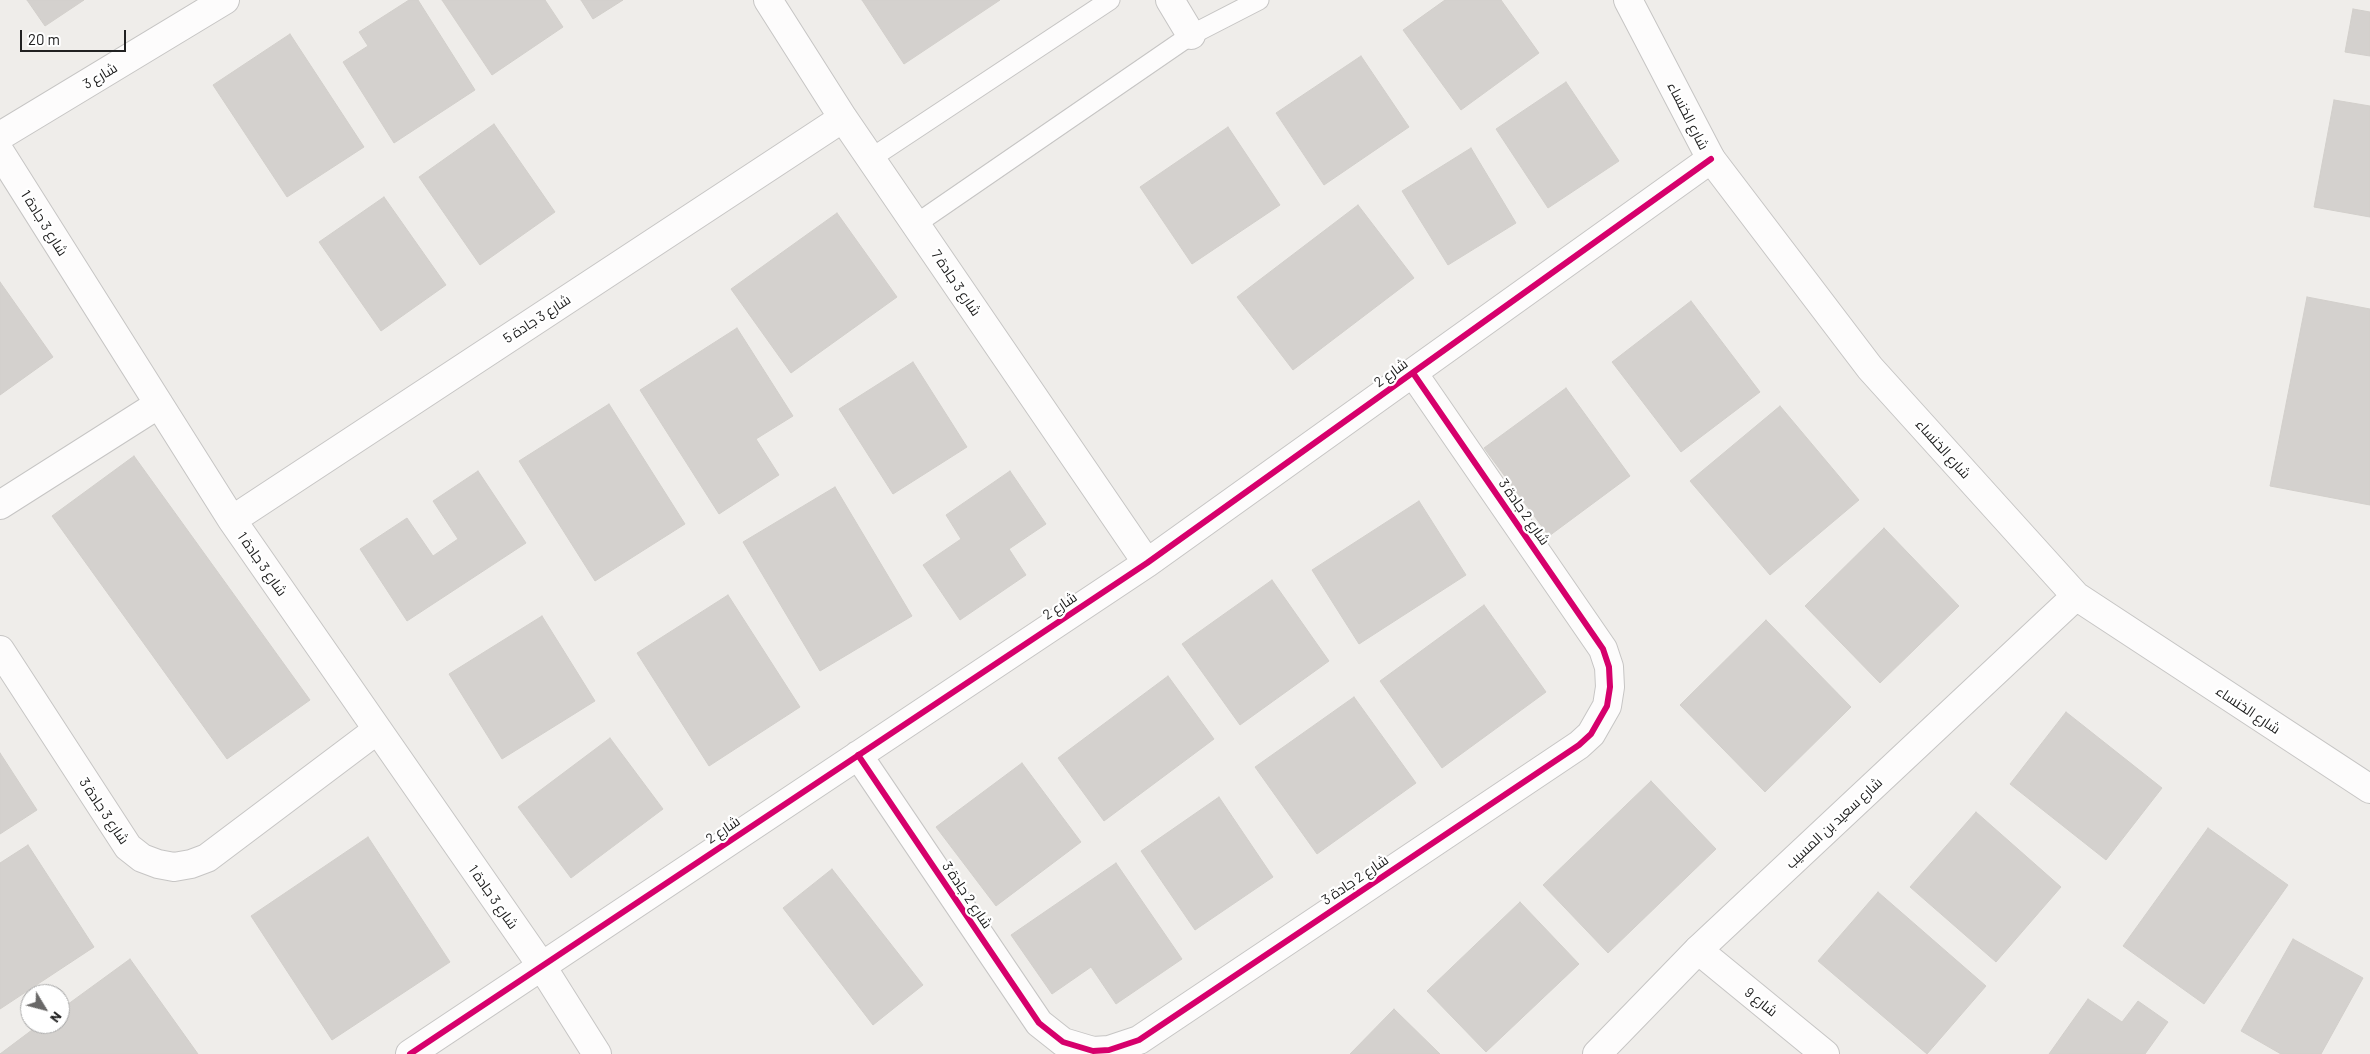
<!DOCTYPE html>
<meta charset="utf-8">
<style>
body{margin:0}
#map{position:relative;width:2370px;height:1054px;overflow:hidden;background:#efedea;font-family:Barlow,sans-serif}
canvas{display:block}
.north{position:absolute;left:20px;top:984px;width:50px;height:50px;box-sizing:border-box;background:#fff;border:1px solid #a6a6a6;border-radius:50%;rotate:127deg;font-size:14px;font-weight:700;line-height:20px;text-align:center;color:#212121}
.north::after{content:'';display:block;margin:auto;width:18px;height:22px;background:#696867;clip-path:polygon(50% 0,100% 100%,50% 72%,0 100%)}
.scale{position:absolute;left:20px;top:30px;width:106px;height:22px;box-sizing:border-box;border:2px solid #212121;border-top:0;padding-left:6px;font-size:15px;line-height:18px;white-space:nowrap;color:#212121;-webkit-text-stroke:4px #fff;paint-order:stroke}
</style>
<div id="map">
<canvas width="2370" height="1054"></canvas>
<div class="north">N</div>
<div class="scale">20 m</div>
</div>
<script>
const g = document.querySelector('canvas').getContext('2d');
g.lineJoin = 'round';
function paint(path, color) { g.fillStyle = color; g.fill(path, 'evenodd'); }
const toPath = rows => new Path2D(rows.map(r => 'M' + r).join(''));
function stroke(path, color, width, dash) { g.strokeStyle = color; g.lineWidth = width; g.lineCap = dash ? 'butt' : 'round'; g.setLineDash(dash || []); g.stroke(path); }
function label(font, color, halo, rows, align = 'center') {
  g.font = font + ' Barlow,Cairo,sans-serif'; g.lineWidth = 4.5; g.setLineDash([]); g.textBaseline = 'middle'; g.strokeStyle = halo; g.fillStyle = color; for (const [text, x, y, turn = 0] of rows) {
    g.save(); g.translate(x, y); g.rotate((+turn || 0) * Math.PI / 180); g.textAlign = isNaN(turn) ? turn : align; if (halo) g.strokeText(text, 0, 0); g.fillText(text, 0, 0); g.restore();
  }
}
const building = toPath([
 [27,0,84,0,45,26,27,0],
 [409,0,418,0,475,90,394,143,343,62,368,46,359,32,409,0],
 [442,0,545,0,563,27,492,75,442,0],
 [581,0,623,0,593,19,581,0],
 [862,0,1000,0,904,64,862,0],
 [1445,0,1501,0,1539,53,1461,110,1403,30,1445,0],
 [2353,9,2370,12,2370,56,2345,52,2353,9],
 [290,34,364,147,287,197,213,85,290,34],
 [1361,56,1409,127,1324,185,1276,113,1361,56],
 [1566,82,1619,161,1548,208,1496,129,1566,82],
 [2334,100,2370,106,2370,217,2314,207,2334,100],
 [494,124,555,212,480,265,419,177,494,124],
 [1228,127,1280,205,1192,264,1140,187,1228,127],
 [1471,148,1516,223,1448,265,1402,191,1471,148],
 [384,197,446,285,381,331,319,242,384,197],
 [1358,205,1414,278,1293,370,1237,297,1358,205],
 [837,213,897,297,791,373,731,289,837,213],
 [0,282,53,357,0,395,0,282],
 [2307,297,2370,309,2370,505,2270,486,2307,297],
 [1691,301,1760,392,1681,452,1612,362,1691,301],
 [737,328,793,416,756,439,779,475,719,514,640,390,737,328],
 [913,362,967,447,893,494,839,409,913,362],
 [1566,388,1630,476,1549,536,1484,448,1566,388],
 [609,404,685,524,595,581,519,461,609,404],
 [1780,406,1859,500,1770,575,1690,481,1780,406],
 [134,456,310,700,227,759,52,516,134,456],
 [478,471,526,543,407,621,360,549,407,518,433,556,458,539,433,501,478,471],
 [1010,471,1046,524,1009,549,1026,575,960,620,923,565,961,539,946,515,1010,471],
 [835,487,912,616,820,671,743,542,835,487],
 [1419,501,1466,575,1359,644,1312,570,1419,501],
 [1884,528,1959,606,1880,683,1805,606,1884,528],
 [1272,580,1329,661,1240,725,1182,644,1272,580],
 [728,595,800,707,709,766,637,653,728,595],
 [1484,605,1546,692,1442,768,1380,681,1484,605],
 [542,616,595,701,502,759,449,674,542,616],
 [1766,620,1851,707,1765,792,1680,705,1766,620],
 [1168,676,1214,739,1104,821,1058,758,1168,676],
 [1354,697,1416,783,1317,854,1255,767,1354,697],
 [2066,712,2162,788,2106,860,2010,784,2066,712],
 [610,738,663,809,571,878,518,807,610,738],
 [0,753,37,810,0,834,0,753],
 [1022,763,1081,842,996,906,936,827,1022,763],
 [1651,781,1716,849,1608,953,1543,885,1651,781],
 [1219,797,1273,877,1195,930,1141,851,1219,797],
 [1976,812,2061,887,1996,962,1910,887,1976,812],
 [2208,828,2288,885,2204,1004,2123,946,2208,828],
 [368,837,450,962,332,1040,251,916,368,837],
 [28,845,94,947,0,1009,0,863,28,845],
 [1116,863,1182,959,1116,1004,1091,967,1052,994,1011,935,1116,863],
 [832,869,923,985,873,1025,783,908,832,869],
 [1878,892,1986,986,1927,1054,1818,961,1878,892],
 [1520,902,1579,964,1486,1052,1427,991,1520,902],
 [2293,939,2363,978,2321,1054,2281,1054,2241,1031,2293,939],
 [130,959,198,1054,0,1054,40,1024,60,1024,60,1010,130,959],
 [2088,999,2122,1022,2138,1001,2168,1022,2145,1054,2049,1054,2088,999],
 [1394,1009,1440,1054,1350,1054,1394,1009]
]);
const service = toPath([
 [870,159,1110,0],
 [916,224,1191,35,1259,0]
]);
const minor = toPath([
 [768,0,843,118,1147,563],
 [1170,0,1191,35],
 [0,136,225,0],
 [0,152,232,520,541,965,597,1054],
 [0,505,159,404],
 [232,520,843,118],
 [0,650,128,847,142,858,158,864,174,867,191,864,207,858,377,730],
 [858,755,1039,1023,1063,1042,1093,1051,1109,1050,1139,1040,1579,745,1591,734,1607,706,1610,687,1609,667,1603,649,1413,373],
 [1698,950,1825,1054],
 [410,1054,1147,563,1711,159]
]);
const tertiary = toPath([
 [1628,0,1711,159,1870,368,2076,596,2370,789],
 [1597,1054,1698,950,2076,596]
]);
const cycleway = toPath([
 [858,755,1039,1023,1063,1042,1093,1051,1109,1050,1139,1040,1579,745,1591,734,1607,706,1610,687,1609,667,1603,649,1413,373],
 [410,1054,1147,563,1711,159]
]);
const streetNames = [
 ["شارع 3",100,76,-31],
 ["شارع الخنساء",1688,116,63],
 ["شارع 3 جادة 1",44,223,58],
 ["شارع 3 جادة 7",956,283,56],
 ["شارع 3 جادة 5",537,319,-33],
 ["شارع 2",1391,373,-36],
 ["شارع الخنساء",1943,449,48],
 ["شارع 2 جادة 3",1524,512,55],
 ["شارع 3 جادة 1",262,564,55],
 ["شارع 2",1060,606,-34],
 ["شارع الخنساء",2248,710,34],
 ["شارع 3 جادة 3",104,811,56],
 ["شارع سعيد بن المسيب",1834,823,-43],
 ["شارع 2",723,830,-34],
 ["شارع 2 جادة 3",1355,880,-34],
 ["شارع 2 جادة 3",967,895,56],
 ["شارع 3 جادة 1",493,897,55],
 ["شارع 9",1761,1002,39]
];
paint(building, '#d4d1ce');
stroke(building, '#d2cfcb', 1);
stroke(service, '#c6c5c4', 21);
stroke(minor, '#c6c5c4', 30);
stroke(tertiary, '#c6c5c4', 30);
stroke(service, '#fdfcfc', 19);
stroke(minor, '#fdfcfc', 28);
stroke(tertiary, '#fdfcfc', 28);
stroke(cycleway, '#d6006c', 6);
label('14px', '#212121', '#fff', streetNames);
</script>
